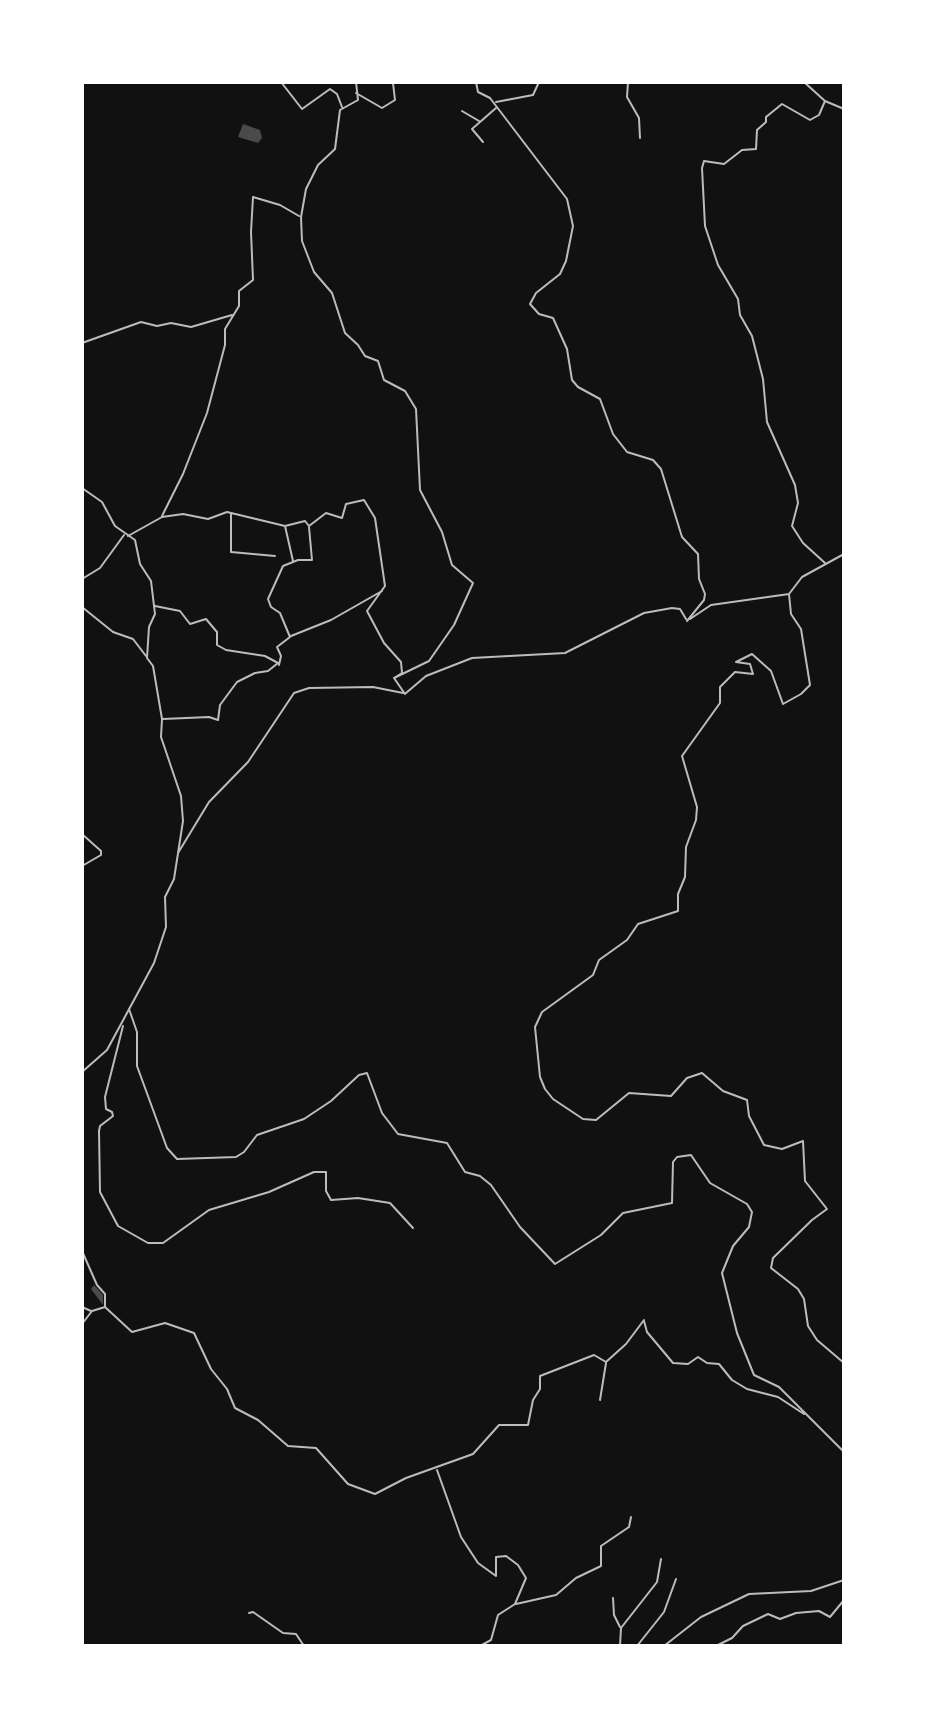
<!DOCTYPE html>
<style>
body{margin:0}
#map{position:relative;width:926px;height:1728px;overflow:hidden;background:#111;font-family:"PT Serif",serif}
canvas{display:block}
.frame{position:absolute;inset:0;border:84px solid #fff;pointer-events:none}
</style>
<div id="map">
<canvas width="926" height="1728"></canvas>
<div class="frame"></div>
</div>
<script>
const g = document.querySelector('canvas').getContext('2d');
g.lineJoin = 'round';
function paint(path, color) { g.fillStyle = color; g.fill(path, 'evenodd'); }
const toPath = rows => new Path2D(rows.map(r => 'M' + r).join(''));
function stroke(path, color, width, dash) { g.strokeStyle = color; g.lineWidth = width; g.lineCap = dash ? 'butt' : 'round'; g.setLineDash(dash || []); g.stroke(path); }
const building = toPath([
 [243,124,260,130,262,138,258,143,238,137],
 [94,1285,103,1295,103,1305,91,1289]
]);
const minor = toPath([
 [281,82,302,109,330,89,337,94,342,107],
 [356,82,358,100,340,110,335,149,318,165,306,189,301,217,302,241,314,272,332,293,345,333,358,345,365,356,378,361,384,380,405,391,416,409,420,490,442,532,452,565,473,583,454,625,429,661,394,678],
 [476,82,478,92,490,98,567,199,573,226,566,261,560,274,536,293,530,304,539,314,553,318,567,349,572,380,578,387,600,399,613,434,627,452,653,460,661,469,682,537,698,554,699,579,705,594,704,600,687,621],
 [628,82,627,97,639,118,640,138],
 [804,82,825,101,844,109],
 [356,93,382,108,395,100,393,83],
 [825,101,819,115,810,120,782,104,766,117,766,122,757,130,756,149,742,150,724,164,704,161,702,168,705,226,718,265,738,299,740,315,752,336,763,379,767,422,795,485,798,503,792,526,803,543,825,563],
 [496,102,533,95,539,82],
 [462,111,479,121],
 [483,142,472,129,496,108],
 [82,343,141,322,157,326,171,323,191,327,232,315],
 [82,488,102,502,115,526,135,540,140,564,151,581,155,614,149,627,147,658,153,666,162,719,161,737,181,796,183,821,174,879,165,897,166,927,154,963,107,1050,82,1072],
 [231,513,231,552,275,556],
 [162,516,183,474,207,413,225,345,225,329,239,306,239,291,253,280,251,232,253,197,280,205,299,216],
 [285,526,293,561],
 [128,536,162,517,183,514,208,519,227,512,285,526,305,521,309,526,326,513,342,518,346,504,364,500,375,518,385,586,367,611,384,643,401,662,402,673,394,678,405,694],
 [82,579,100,568,124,535],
 [789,594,791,614,801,629,810,685,801,694,783,704,771,671,752,654,736,662,750,664,753,674,735,672,720,687,720,703,682,756,697,807,696,820,686,847,685,877,678,894,678,911,638,924,627,940,599,960,593,975,542,1012,535,1027,540,1077,545,1089,553,1099,583,1119,596,1120,629,1093,671,1096,687,1078,702,1073,723,1091,747,1100,749,1116,764,1145,782,1149,803,1141,805,1181,827,1209,812,1220,773,1258,771,1268,798,1289,804,1299,808,1326,817,1340,844,1363],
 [155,606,180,611,190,624,206,619,217,632,217,645,226,650,265,656,278,663,268,671,255,673,237,682,220,705,218,720,209,717,163,719],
 [82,607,113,632,133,639,146,656],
 [690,619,711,605,789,594,802,577,844,554],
 [291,636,331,620,382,591],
 [279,665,281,656,277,647,290,637,280,613,271,607,268,599,283,566,298,560,312,560,309,527],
 [406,693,426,676,472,658,565,653,644,613,672,608,680,609,686,619],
 [82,834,101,851,101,855,82,866],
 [178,853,209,802,248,762,294,693,309,688,373,687,403,693],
 [129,1009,137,1032,137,1066,167,1148,177,1159,236,1157,244,1152,257,1135,304,1119,331,1101,359,1075,367,1073,382,1113,398,1134,447,1143,465,1172,480,1176,491,1185,520,1227,555,1264,601,1235,623,1213,672,1203,673,1162,677,1157,691,1155,710,1183,747,1204,752,1212,749,1227,733,1246,722,1273,737,1333,754,1375,779,1387,844,1452],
 [123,1026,105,1097,106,1109,112,1112,113,1116,100,1126,99,1131,100,1192,118,1226,148,1243,163,1243,209,1210,269,1192,314,1172,326,1172,326,1191,331,1200,358,1198,390,1203,413,1228],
 [82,1251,97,1285,105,1294,105,1307,92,1311,82,1324],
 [82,1307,91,1311],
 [105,1307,132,1332,165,1323,194,1333,211,1369,227,1389,235,1408,258,1420,288,1446,316,1448,348,1484,375,1494,406,1478,473,1454,499,1425,528,1425,533,1400,540,1389,540,1376,594,1355,606,1362,626,1344,644,1320],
 [644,1321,647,1332,673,1363,688,1364,698,1357,707,1363,719,1364,732,1380,747,1389,778,1397,804,1414],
 [600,1400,606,1363],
 [437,1470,461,1537,478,1563,496,1576,496,1557,506,1556,518,1565,526,1578,515,1604,498,1615,491,1640,480,1646],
 [613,1598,614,1615,620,1627],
 [516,1604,556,1595,576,1578,601,1566,601,1546,629,1527,631,1517],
 [249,1613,253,1612,283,1633,296,1634,304,1646],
 [620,1646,621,1628,657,1582,661,1559],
 [637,1646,664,1612,676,1579],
 [664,1646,701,1617,749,1594,811,1591,844,1580],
 [697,1646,705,1646],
 [716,1646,732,1638,743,1626,768,1614,780,1619,796,1613,819,1611,830,1617,844,1600]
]);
paint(building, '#4a4a4a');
stroke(minor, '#bcbcbc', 2);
</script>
